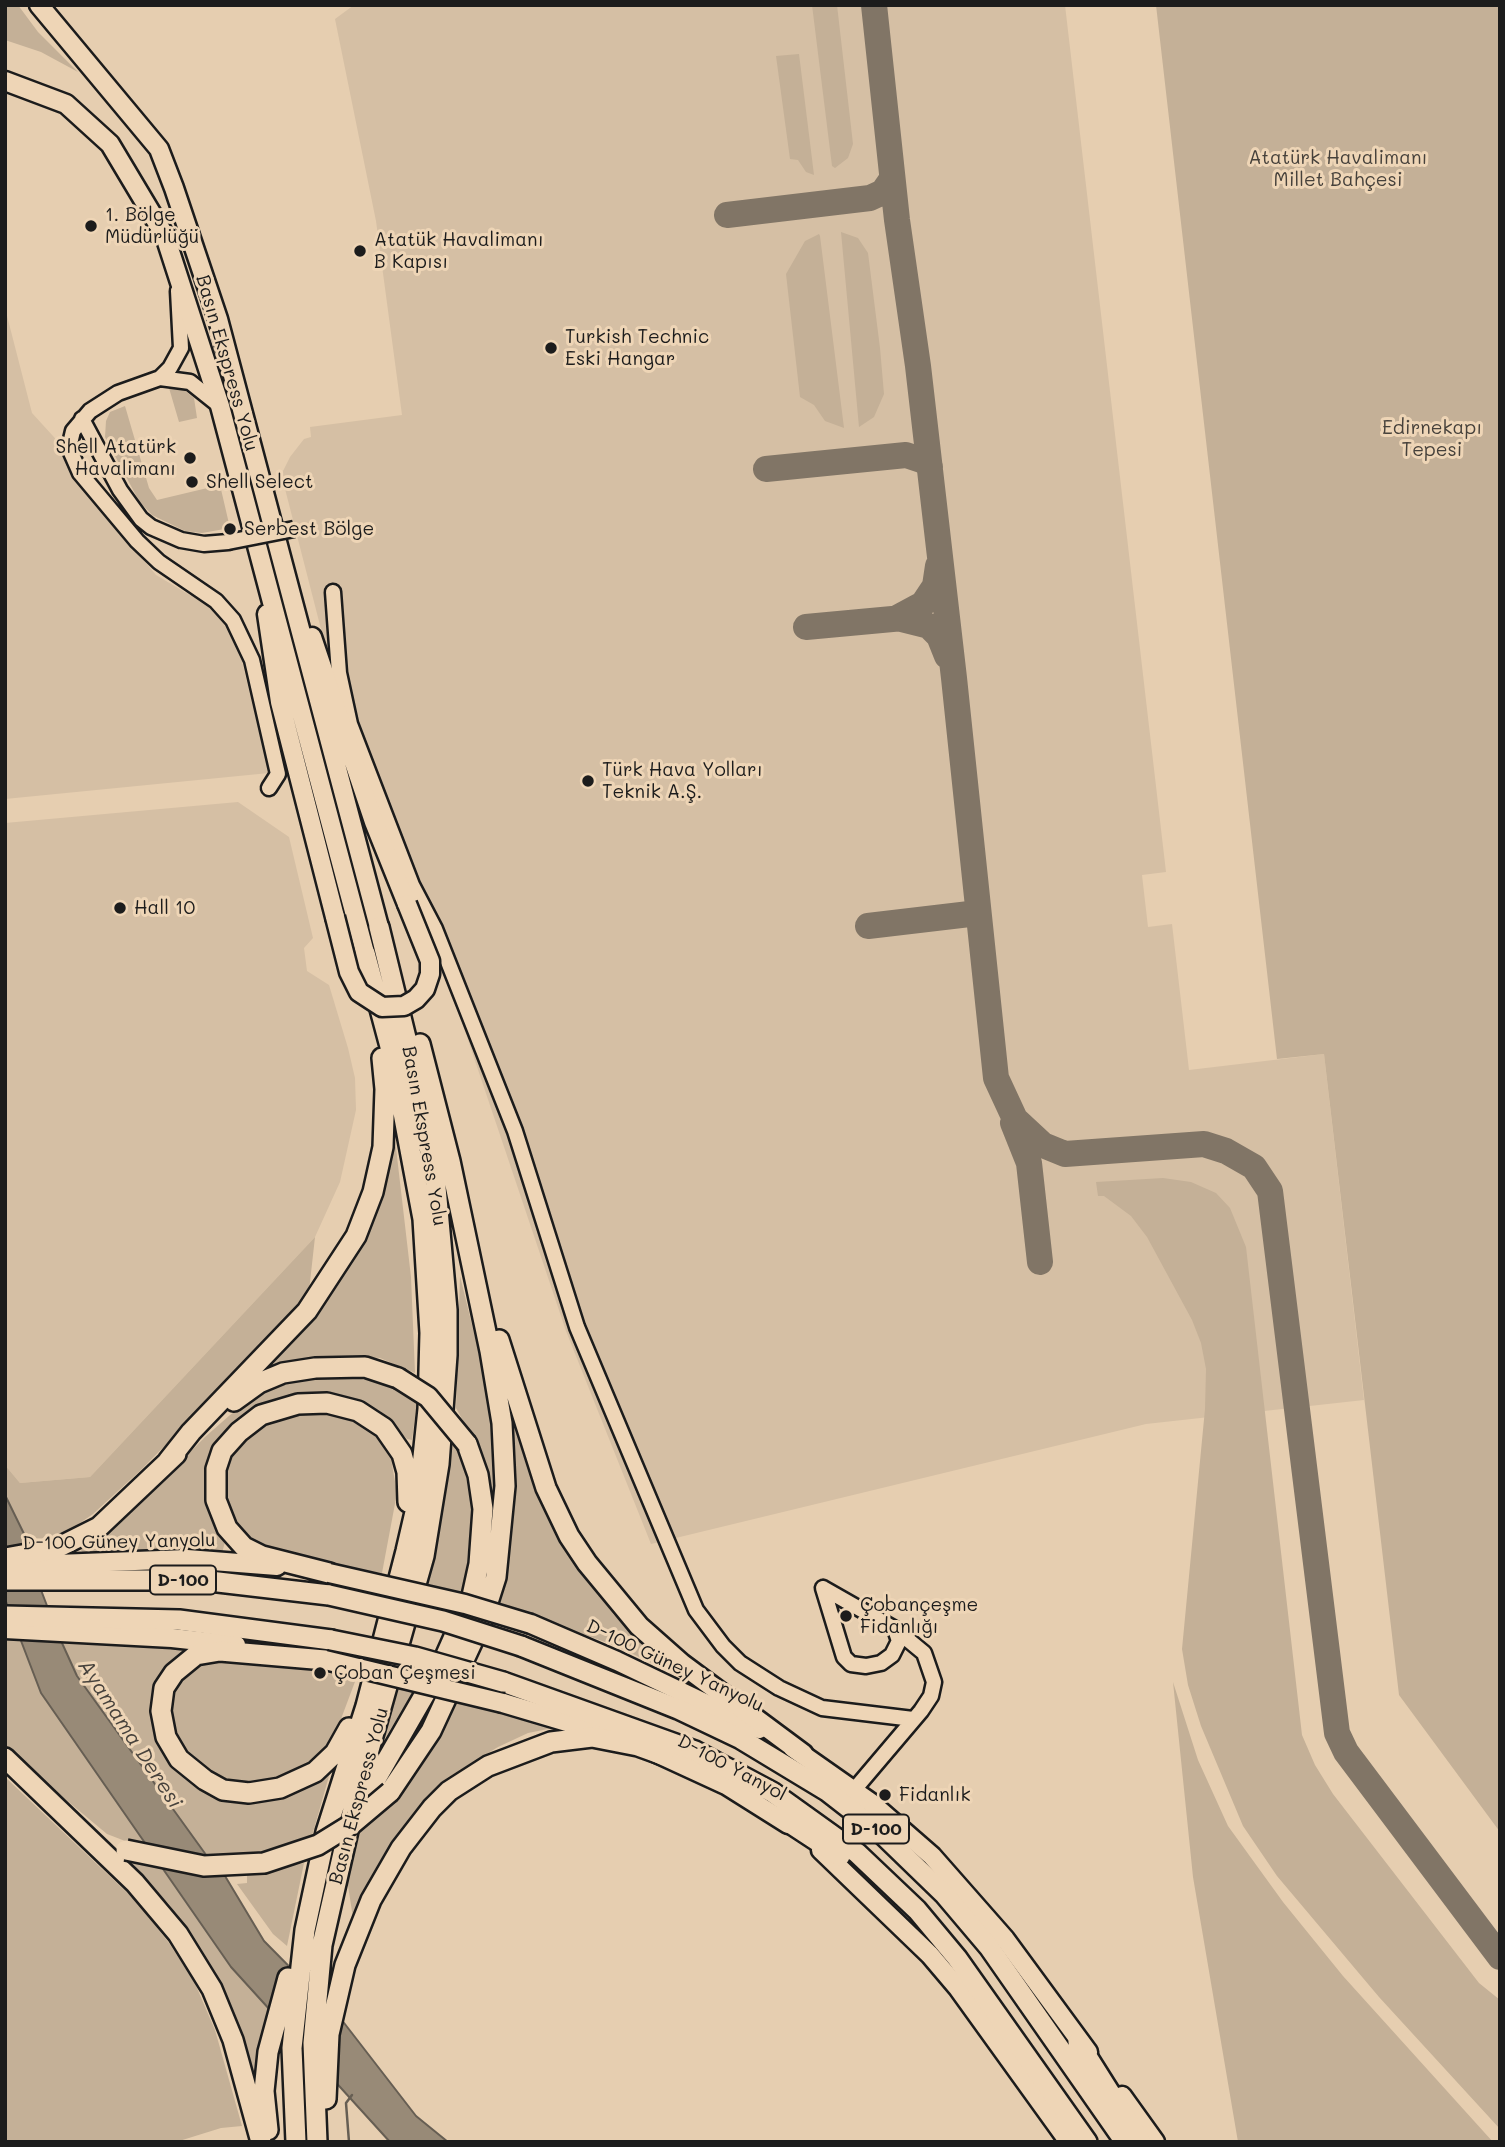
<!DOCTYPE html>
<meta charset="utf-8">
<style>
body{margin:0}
#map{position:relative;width:1505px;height:2147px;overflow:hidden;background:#e6ceb0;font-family:Mali,sans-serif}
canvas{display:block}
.frame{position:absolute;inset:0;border:7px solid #1c1c1c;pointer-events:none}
</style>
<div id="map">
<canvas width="1505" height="2147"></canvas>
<div class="frame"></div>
</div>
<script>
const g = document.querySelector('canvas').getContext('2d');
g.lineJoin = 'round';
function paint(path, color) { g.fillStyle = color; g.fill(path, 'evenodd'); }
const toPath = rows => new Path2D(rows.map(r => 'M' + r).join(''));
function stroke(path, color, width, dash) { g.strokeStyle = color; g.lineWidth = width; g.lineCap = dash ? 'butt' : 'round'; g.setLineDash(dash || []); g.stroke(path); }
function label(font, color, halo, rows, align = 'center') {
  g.font = font + ' Mali,sans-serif'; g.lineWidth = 6; g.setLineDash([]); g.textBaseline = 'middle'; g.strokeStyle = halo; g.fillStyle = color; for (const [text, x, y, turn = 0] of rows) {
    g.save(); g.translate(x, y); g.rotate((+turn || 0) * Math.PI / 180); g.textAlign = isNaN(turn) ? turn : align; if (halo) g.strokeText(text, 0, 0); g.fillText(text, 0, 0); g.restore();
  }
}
const built = toPath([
 [354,5,1065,5,1166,872,1142,875,1148,927,1172,924,1189,1070,1324,1054,1364,1400,1146,1424,651,1544,566,1331,432,933,332,672,283,481,283,471,290,457,304,439,311,437,310,427,402,415,376,221,335,19],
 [5,308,32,413,63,447,72,475,156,575,215,610,239,649,269,773,5,799],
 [238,802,289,837,313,938,304,948,307,971,329,985,348,1048,355,1078,356,1110,340,1182,315,1237,90,1477,20,1483,5,1465,5,823]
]);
const green = toPath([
 [5,5,18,5,38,32,78,72,41,52,5,40],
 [812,5,837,5,853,144,848,158,835,168,832,166],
 [1156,5,1500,5,1500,1832,1399,1695,1324,1054,1277,1059],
 [799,54,814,175,806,172,798,160,790,159,776,56],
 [841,232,858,238,868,253,880,348,884,394,874,417,859,427],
 [819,234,820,236,844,428,825,421,814,405,800,397,786,274,805,241],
 [179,386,194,398,197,418,179,422,169,388],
 [125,406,149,488,157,500,220,485,230,528,202,533,185,531,152,515,139,501,105,437,106,421,110,412],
 [393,1122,411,1277,415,1373,380,1358,352,1356,282,1366,261,1376,348,1267,365,1234],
 [1163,1178,1191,1182,1216,1193,1230,1208,1246,1247,1302,1735,1315,1765,1333,1794,1479,1983,1500,2000,1500,2129,1379,1997,1277,1876,1243,1826,1201,1726,1188,1685,1182,1649,1205,1409,1206,1369,1201,1343,1192,1320,1147,1237,1131,1216,1104,1196,1098,1196,1096,1182],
 [315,1237,309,1291,224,1385,142,1469,93,1514,64,1534,29,1544,5,1495,5,1465,20,1483,90,1477],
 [460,1276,488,1390,495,1493,492,1493,478,1448,456,1408],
 [341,1375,391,1385,417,1402,412,1440,407,1439,380,1411,352,1398,328,1393,299,1396,252,1412,234,1423,213,1453,207,1469,205,1495,214,1527,225,1542,222,1553,84,1554,80,1549,113,1530,205,1437,230,1415,261,1393,292,1381],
 [509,1405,536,1487,557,1533,613,1614,681,1677,616,1646,496,1603,514,1509],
 [319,1412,342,1415,366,1428,381,1440,391,1459,397,1493,382,1573,281,1557,253,1546,229,1519,221,1482,228,1454,237,1441,273,1419,297,1413],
 [450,1435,463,1461,472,1510,464,1593,428,1584,438,1534],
 [5,1637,20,1638,41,1693,151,1851,107,1834,5,1749],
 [60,1638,188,1649,162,1675,154,1707,154,1727,162,1748,234,1800,331,1769,312,1836,277,1851,246,1859,209,1859,77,1676],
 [199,1658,292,1666,356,1679,335,1735,317,1757,290,1774,244,1785,242,1781,222,1779,199,1765,178,1744,170,1726,170,1688],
 [1173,1682,1198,1760,1228,1826,1283,1902,1343,1976,1493,2142,1238,2142,1193,1877],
 [400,1686,415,1689,379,1748],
 [454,1699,558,1727,528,1733,498,1747,447,1778,427,1796,378,1864,353,1918,347,1879,361,1830,378,1814],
 [5,1777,136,1901,169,1943,194,1981,215,2030,242,2126,221,2128,176,2142,5,2142],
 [119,1857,163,1868,231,1967,269,2008,255,2094,231,2005,203,1955,169,1904],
 [304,1863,287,1946,273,1934,237,1884,247,1883,247,1875]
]);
const water = toPath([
 [5,1495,29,1544,28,1556,57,1632,77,1676,209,1859,225,1876,264,1941,341,2019,416,2116,448,2142,390,2142,231,1967,41,1693,5,1599,5,1495]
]);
const stream = toPath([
 [349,2142,346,2103,352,2095]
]);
const taxiway = toPath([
 [874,5,897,220,918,366,954,678,996,1078,1015,1119,1043,1145,1065,1154,1204,1144,1226,1151,1254,1167,1270,1191,1337,1733,1346,1752,1500,1957],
 [727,215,870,198,883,192,892,179],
 [766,469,906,455,924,461,930,467],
 [938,566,935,586,923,604,897,618,929,626,939,636,947,656],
 [806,627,914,617],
 [868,926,978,913],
 [1013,1123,1029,1163,1040,1262]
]);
const minor = toPath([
 [178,291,181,348,170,368,160,378,118,393,90,411,73,431,69,448,80,473,137,541,159,562,216,601,233,620,252,660,278,774,269,788],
 [160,378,190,382,220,406],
 [82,419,120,490,141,519,151,527,181,540,204,544,228,542],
 [333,592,339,673,350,724,412,885,435,929,515,1131,577,1327,696,1610,723,1646,740,1663,779,1688,822,1708,913,1719],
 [823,1588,844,1657,851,1664,866,1666,881,1663,892,1655,899,1641,895,1629,924,1653,934,1682,931,1696,921,1711,854,1790],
 [823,1588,895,1629]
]);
const major = toPath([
 [39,5,159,149,174,188,218,319,379,927],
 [5,81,66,104,110,144,165,236,220,406,365,953],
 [267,614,280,702,335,917],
 [312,637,374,822,407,904],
 [5,1566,187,1559,277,1566],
 [531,1624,617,1661,759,1729],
 [5,1629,172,1638,236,1645],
 [503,1703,611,1735],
 [793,1748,870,1802,932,1856,1005,1939,1088,2052],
 [650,1750,726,1785,788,1824],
 [821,1850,930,1955,958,1988,1069,2142],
 [1122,2096,1155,2142]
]);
const highway = toPath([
 [499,1340,546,1488,569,1536,587,1563,639,1626,682,1664,803,1754],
 [234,1401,259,1383,283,1373,315,1368,365,1367,398,1378],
 [168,1461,191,1432,307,1311,356,1236,373,1192,383,1147,385,1089,382,1058],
 [5,1558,55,1549,99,1527,176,1454],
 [329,1573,262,1556,244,1547,227,1528,216,1500,216,1469,222,1451,239,1432,261,1415,298,1404,327,1403,358,1411,384,1428,402,1454,407,1472,408,1502],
 [5,1580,201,1580,329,1595],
 [5,1616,179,1620,331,1640],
 [521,1646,678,1709,741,1739,827,1791,881,1833,945,1895,989,1947,1125,2142],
 [325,1660,220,1651,196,1655,174,1673,164,1688,161,1711,166,1737,179,1759,205,1780,223,1790,249,1793,280,1788,315,1772,335,1753,349,1728],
 [503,1682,695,1751,772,1792,857,1853,917,1910,957,1958,1087,2142],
 [5,1758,135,1883,178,1934,212,1989,233,2040,261,2142],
 [390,1792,431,1731,482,1621,496,1577,505,1486,502,1423,490,1351,450,1161,420,1044],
 [365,1798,441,1666,472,1596,479,1564,483,1509,478,1475,467,1444],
 [779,1816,840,1856],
 [1078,2042,1141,2142],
 [326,2099,329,2034,345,1965,371,1900,401,1848,432,1808,449,1791,488,1766,551,1742,592,1737,638,1746,663,1755],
 [268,2130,264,2091,268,2052,288,1978],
 [296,2142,292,2048,305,1930,326,1832,366,1706,406,1551,419,1495,428,1409,430,1333,423,1219,392,1054,365,953],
 [317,2142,313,2043,322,1945,356,1796,424,1556,439,1464,447,1355,447,1310,435,1176,407,1042,379,927]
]);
const minorBridge = toPath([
 [228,542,294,529]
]);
const majorBridge = toPath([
 [335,917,349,972,359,992,382,1007,404,1006,416,999,425,989,430,974,430,961,407,904],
 [329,1573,465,1604,531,1624],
 [325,1660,503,1703]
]);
const highwayBridge = toPath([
 [398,1378,428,1397,467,1444],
 [329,1595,443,1621,521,1646],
 [331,1640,415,1657,503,1682],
 [126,1850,204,1866,264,1863,318,1845,352,1824,390,1792]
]);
const markers = [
 [91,226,7,"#1c1c1c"],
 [360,251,7,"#1c1c1c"],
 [551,348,7,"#1c1c1c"],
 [190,458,7,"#1c1c1c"],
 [192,482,7,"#1c1c1c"],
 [230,529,7,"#1c1c1c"],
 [588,781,7,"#1c1c1c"],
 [120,908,7,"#1c1c1c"],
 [846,1616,7,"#1c1c1c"],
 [320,1673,7,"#1c1c1c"],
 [885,1795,7,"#1c1c1c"]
];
const shields = [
 [183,1580,66],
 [876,1829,66]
];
const shieldNames = [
 ["D-100",183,1580],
 ["D-100",876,1829]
];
const parkNames = [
 ["Atatürk Havalimanı",1338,158],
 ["Millet Bahçesi",1338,180],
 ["Edirnekapı",1432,428],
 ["Tepesi",1432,450]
];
const poiNames = [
 ["1. Bölge",105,215],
 ["Müdürlüğü",105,237],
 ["Atatük Havalimanı",374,240],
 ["B Kapısı",374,262],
 ["Turkish Technic",565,337],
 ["Eski Hangar",565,359],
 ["Shell Atatürk",176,447,"right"],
 ["Havalimanı",176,469,"right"],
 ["Shell Select",206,482],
 ["Serbest Bölge",244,529],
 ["Türk Hava Yolları",602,770],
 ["Teknik A.Ş.",602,792],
 ["Hall 10",134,908],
 ["Çobançeşme",860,1605],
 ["Fidanlığı",860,1627],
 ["Çoban Çeşmesi",334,1673],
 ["Fidanlık",899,1795]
];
const streetNames = [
 ["Basın Ekspress Yolu",227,363,74],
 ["Basın Ekspress Yolu",424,1136,80],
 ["D-100 Güney Yanyolu",119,1542,-1],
 ["D-100 Güney Yanyolu",675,1666,25],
 ["D-100 Yanyol",732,1768,28],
 ["Basın Ekspress Yolu",359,1796,-75]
];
const waterNames = [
 ["Ayamama Deresi",130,1734,57]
];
paint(built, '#d5bfa4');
paint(green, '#c4b097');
paint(water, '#988a77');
stroke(water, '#665e53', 2);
stroke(stream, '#665e53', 2.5);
stroke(taxiway, '#817566', 26);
stroke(minor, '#1c1c1c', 19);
stroke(major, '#1c1c1c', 23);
stroke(highway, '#1c1c1c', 24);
stroke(minor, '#eed5b6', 14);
stroke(major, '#eed5b6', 18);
stroke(highway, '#eed5b6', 19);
stroke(minorBridge, '#1c1c1c', 19, []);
stroke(majorBridge, '#1c1c1c', 23, []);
stroke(highwayBridge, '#1c1c1c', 24, []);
stroke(minorBridge, '#eed5b6', 14);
stroke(majorBridge, '#eed5b6', 18);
stroke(highwayBridge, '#eed5b6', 19);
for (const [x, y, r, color] of markers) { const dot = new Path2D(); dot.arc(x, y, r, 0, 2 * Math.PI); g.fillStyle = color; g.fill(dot); stroke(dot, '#eed5b6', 2.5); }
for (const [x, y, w] of shields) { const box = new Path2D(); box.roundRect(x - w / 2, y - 14.5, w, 29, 5); g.fillStyle = '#eed5b6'; g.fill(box); stroke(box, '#1c1c1c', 2); }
label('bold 18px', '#1c1c1c', null, shieldNames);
label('19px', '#46413b', '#eed5b6', parkNames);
label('19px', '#1c1c1c', '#eed5b6', poiNames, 'left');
label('19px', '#1c1c1c', '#eed5b6', streetNames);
label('italic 21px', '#47423c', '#eed5b6', waterNames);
</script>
